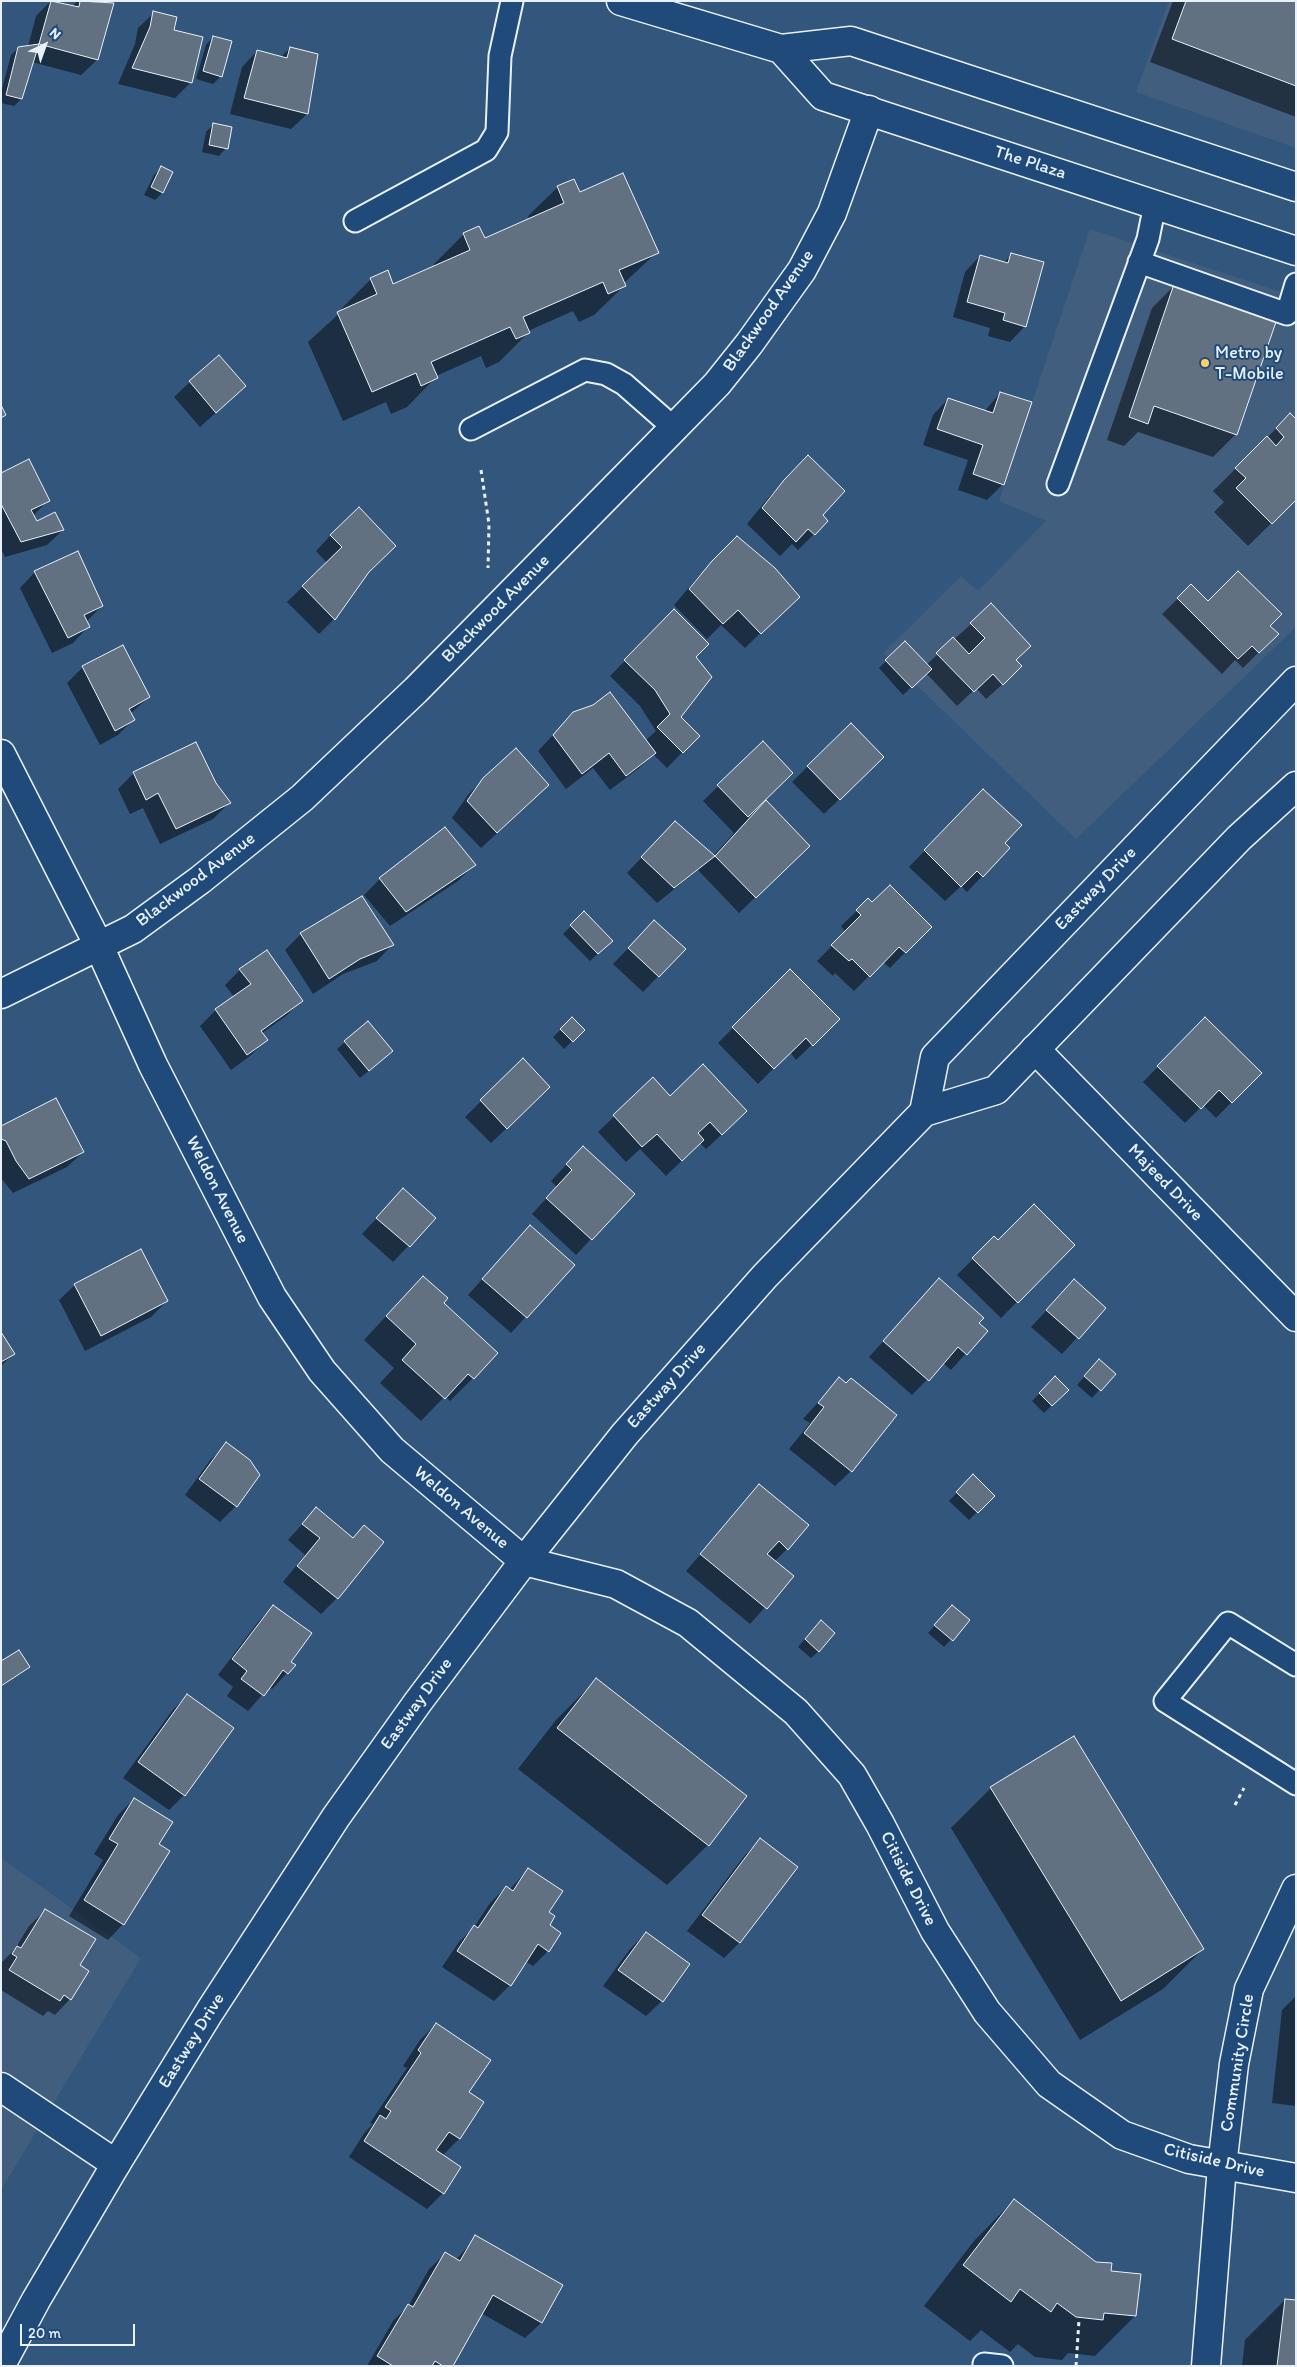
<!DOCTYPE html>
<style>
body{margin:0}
#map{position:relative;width:1297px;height:2367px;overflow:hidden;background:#33567c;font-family:Itim,sans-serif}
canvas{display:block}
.frame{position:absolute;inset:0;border:2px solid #e8f1f8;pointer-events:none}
.north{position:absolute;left:20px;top:20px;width:50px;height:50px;-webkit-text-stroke:4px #1f4a7a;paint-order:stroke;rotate:42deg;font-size:14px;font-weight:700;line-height:20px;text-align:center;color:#e8f1f8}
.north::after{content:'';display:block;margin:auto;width:18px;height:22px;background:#e8f1f8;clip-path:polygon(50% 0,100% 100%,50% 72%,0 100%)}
.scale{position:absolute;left:20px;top:2324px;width:115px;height:22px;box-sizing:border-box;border:2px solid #e8f1f8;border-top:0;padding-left:6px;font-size:15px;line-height:18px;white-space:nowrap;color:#e8f1f8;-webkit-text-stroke:4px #1f4a7a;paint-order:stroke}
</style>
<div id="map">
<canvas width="1297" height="2367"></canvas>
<div class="frame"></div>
<div class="north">N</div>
<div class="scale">20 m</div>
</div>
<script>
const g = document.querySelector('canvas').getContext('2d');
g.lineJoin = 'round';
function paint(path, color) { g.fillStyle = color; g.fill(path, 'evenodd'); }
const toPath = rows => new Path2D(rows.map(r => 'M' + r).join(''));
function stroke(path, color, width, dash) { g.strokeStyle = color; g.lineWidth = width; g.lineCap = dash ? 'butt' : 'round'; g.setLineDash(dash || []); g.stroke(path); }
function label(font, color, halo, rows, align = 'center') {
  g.font = font + ' Itim,sans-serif'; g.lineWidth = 4; g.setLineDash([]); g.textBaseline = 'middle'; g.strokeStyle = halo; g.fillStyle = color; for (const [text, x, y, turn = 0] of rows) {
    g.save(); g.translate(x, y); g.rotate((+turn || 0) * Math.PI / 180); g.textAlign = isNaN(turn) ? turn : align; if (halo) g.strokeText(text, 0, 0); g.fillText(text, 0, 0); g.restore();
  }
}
const built = toPath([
 [1169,1,1296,1,1296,148,1136,92],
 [1090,229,1296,297,1296,627,1076,839,883,653,961,576,978,591,1046,521,999,501],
 [1,1858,141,1958,1,2190]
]);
const shadow = toPath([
 [51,1,72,7,77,1,102,1,112,4,97,60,81,75,32,62,21,99,14,106,1,103,1,93,11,55,18,48,28,47,36,16],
 [1173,1,1296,1,1296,117,1150,62],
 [154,13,172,31,202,38,190,83,175,98,118,84,135,44,138,28],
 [213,37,221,76,213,84,196,79,206,45],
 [290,48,317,55,307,114,291,129,230,114,242,67,257,51,281,57],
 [214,124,226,148,219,156,202,152,206,132],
 [161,168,172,173,162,193,155,200,144,195,154,175],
 [558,187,580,193,657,252,623,284,624,286,594,315,579,322,573,311,528,331,529,332,499,362,486,368,481,356,436,376,436,377,407,407,391,414,386,402,343,421,308,342,342,311,341,309,371,279,393,286,435,267,434,264,463,235,479,228,484,240,529,219,528,216],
 [1012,255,1025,326,1010,342,988,336,990,328,953,317,965,272,980,256,1003,263],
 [1175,285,1236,434,1213,457,1138,432,1124,446,1107,440,1152,308],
 [190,382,245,386,200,427,174,397],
 [1000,393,1003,484,987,500,958,490,968,460,923,445,933,415,948,399,984,412],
 [1290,415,1296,499,1248,546,1214,512,1224,502,1213,491],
 [808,457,821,515,827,521,798,550,792,544,780,556,747,524,769,497],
 [1,475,48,500,33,516,36,523,63,530,47,545,5,557,1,549],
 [331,535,367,573,334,619,319,634,287,602,327,563,316,551],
 [737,538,782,612,745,648,721,625,707,639,674,605,697,578],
 [35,572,102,606,86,622,88,627,73,643,52,653,20,588],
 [1191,586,1208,603,1268,626,1277,634,1243,668,1235,660,1222,674,1162,614],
 [674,611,694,657,679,717,698,736,667,768,653,754,639,768,610,790,593,768,566,789,538,751,574,713,645,741,656,731,640,706,610,676],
 [971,624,1015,660,1005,682,986,699,976,688,957,706,926,673,903,695,879,668,905,643,926,665],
 [83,667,149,697,130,714,133,720,118,735,100,745,67,683],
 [851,724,883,757,824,814,792,782],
 [763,743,764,800,808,846,739,913,698,870,657,903,627,873,660,838,713,856,734,833,703,801],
 [134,773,215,784,229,803,213,819,160,844,143,808,130,814,118,789],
 [484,779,532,801,481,848,452,818,468,795],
 [968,806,1009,848,967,892,961,886,945,901,909,867],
 [445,828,474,865,458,881,390,926,364,895,380,879],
 [362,898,392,945,377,961,343,974,313,994,285,950,301,934],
 [868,900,872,904,930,927,890,968,883,962,854,991,835,973,833,976,817,961,846,932,841,926],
 [584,913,611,941,590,961,563,934],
 [639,937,684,949,643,992,613,964],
 [240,970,301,1001,286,1016,261,1034,266,1040,250,1056,231,1070,200,1026,216,1010,234,997,225,985],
 [790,971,838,1019,796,1060,790,1052,758,1084,718,1043],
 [572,1019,583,1030,564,1049,553,1037],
 [1205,1019,1260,1073,1216,1118,1203,1105,1185,1123,1143,1082],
 [345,1042,384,1058,360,1078,337,1049],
 [523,1060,533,1103,491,1143,465,1117],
 [653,1079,670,1097,730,1127,706,1149,700,1143,666,1176,640,1149,626,1162,598,1132],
 [1,1127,83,1152,67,1167,13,1193,1,1178],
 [568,1163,633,1194,576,1255,532,1214,557,1187,551,1181],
 [403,1190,435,1218,393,1262,362,1234],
 [994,1238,998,1242,1073,1245,1001,1318,957,1275],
 [515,1243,573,1265,511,1333,468,1295],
 [939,1280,986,1331,951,1370,943,1363,912,1395,869,1357],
 [1074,1281,1104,1308,1062,1354,1031,1327],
 [75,1285,167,1301,151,1317,85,1351,59,1300],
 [400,1301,442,1303,473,1378,450,1401,445,1396,421,1421,380,1383,394,1368,364,1340],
 [1,1334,13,1354,1,1366],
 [1092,1368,1114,1374,1092,1398,1077,1385],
 [1055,1378,1067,1390,1044,1413,1032,1401],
 [839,1379,851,1471,835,1486,789,1449,810,1423,803,1419],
 [227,1444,259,1475,236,1506,220,1522,185,1495,211,1459],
 [973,1476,993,1496,969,1520,949,1501],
 [760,1486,787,1549,774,1562,792,1577,750,1624,686,1571],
 [316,1509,337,1598,321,1614,283,1582,305,1555,288,1540],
 [273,1606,289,1662,287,1673,272,1689,269,1687,248,1711,227,1696,233,1687,218,1675,258,1622],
 [945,1614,969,1620,944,1647,928,1633],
 [813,1630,819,1651,811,1658,798,1647],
 [1,1663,29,1667,1,1687],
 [596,1680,708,1845,667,1885,518,1769,556,1720],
 [187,1695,184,1795,169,1810,123,1778,172,1711],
 [991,1788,1203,1949,1163,1989,1080,2040,951,1828],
 [134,1799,123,1924,108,1940,69,1916,103,1860,94,1854,118,1815],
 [760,1840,796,1868,739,1943,724,1958,687,1931,745,1855],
 [528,1870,547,1913,548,1951,533,1966,525,1961,510,1985,494,2001,442,1967,459,1942,475,1926,490,1903,506,1887,509,1890],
 [45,1911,79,1965,70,1999,55,2015,48,2011,43,2016,1,1990,1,1963,15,1949,29,1926],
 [646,1933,662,2001,646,2016,603,1986,630,1949],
 [1296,1996,1296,2106,1272,2103,1282,2010],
 [436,2024,468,2093,483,2103,459,2139,442,2156,459,2167,443,2193,427,2209,349,2157,365,2132,373,2124,370,2123,407,2068,403,2066,420,2040],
 [1014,2200,1110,2273,1135,2316,1095,2356,1068,2353,1062,2360,1035,2357,1018,2344,1010,2352,981,2330,970,2341,924,2306,974,2241],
 [476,2237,562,2286,541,2323,525,2338,481,2313,451,2366,367,2366,393,2321,409,2305,429,2269,445,2254,456,2260],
 [1285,2300,1296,2366,1242,2366,1245,2340]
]);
const building = toPath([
 [51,1,79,7,80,1,114,3,98,60,39,44,51,1],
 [1186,1,1296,1,1296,86,1172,39,1186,1],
 [153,11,177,17,174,30,203,37,192,83,132,68,150,27,153,11],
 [213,36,232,41,222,77,203,71,213,36],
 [39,44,22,99,6,95,18,47,39,44],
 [290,47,318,54,308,114,244,98,257,50,287,58,290,47],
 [213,123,232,127,228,149,209,145,213,123],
 [161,166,173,172,163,193,151,187,161,166],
 [623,173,659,253,619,270,626,286,608,294,603,282,523,317,530,333,516,339,510,327,431,362,438,378,421,386,416,373,372,392,337,312,377,294,370,278,388,270,393,284,470,250,463,233,479,226,485,238,564,203,557,186,574,179,580,192,623,173],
 [1011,253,1044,262,1026,327,1003,320,1005,313,967,302,980,255,1008,263,1011,253],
 [1174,284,1277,319,1237,435,1154,406,1148,424,1129,417,1174,284],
 [219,355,246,386,216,413,189,381,219,355],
 [1000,392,1032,402,1004,485,973,474,983,445,937,429,948,398,993,413,1000,392],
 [1,405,6,415,1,418,1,405],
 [1290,413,1296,419,1296,500,1272,524,1236,488,1246,478,1235,468,1267,436,1276,446,1284,437,1276,428,1290,413],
 [808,455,845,491,823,515,828,521,815,535,808,529,796,542,762,508,784,480,808,455],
 [29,459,50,501,31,510,37,521,55,512,64,530,21,542,1,504,1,473,29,459],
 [359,507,396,546,369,572,335,620,302,586,342,547,330,535,359,507],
 [737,536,775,568,800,597,761,634,738,610,723,624,689,589,712,561,737,536],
 [78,551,103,606,84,615,90,627,68,638,34,571,78,551],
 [1238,571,1282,614,1270,626,1279,634,1259,653,1252,646,1238,659,1177,598,1191,584,1208,601,1238,571],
 [991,603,1031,646,1016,660,1022,666,1003,685,993,674,974,692,936,653,953,637,969,654,985,638,970,623,991,603],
 [674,609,709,644,696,657,712,677,681,717,700,736,683,753,657,727,670,714,655,690,624,660,674,609],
 [905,641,932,669,912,688,885,660,905,641],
 [123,645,150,697,129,709,135,720,115,731,82,666,123,645],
 [610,692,656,753,626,776,609,753,582,774,553,735,573,712,593,705,610,692],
 [851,723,884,757,840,800,807,766,851,723],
 [763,741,793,773,748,817,717,785,763,741],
 [196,742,216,783,231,803,176,829,158,793,146,800,133,772,196,742],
 [516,748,549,785,497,833,467,801,483,778,516,748],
 [983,789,1022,825,1005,843,1010,848,983,877,977,871,961,887,924,850,983,789],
 [766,800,810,846,756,898,715,856,766,800],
 [675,821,715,856,674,888,641,857,675,821],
 [445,827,476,865,406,912,379,878,445,827],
 [890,885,932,927,906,953,899,947,870,977,852,959,849,961,831,945,861,915,856,910,868,898,872,902,890,885],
 [362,896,394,945,360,959,329,979,300,933,362,896],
 [584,911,613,941,598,954,570,925,584,911],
 [654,920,686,949,659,977,628,948,654,920],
 [267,950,303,1001,261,1031,268,1040,247,1055,215,1009,251,984,239,969,267,950],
 [790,969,840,1019,813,1046,806,1038,774,1069,732,1027,790,969],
 [572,1017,585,1030,573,1042,560,1029,572,1017],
 [1205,1017,1262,1073,1232,1103,1219,1090,1201,1109,1157,1066,1205,1017],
 [368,1021,393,1051,369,1071,344,1041,368,1021],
 [523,1058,550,1087,507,1129,480,1100,523,1058],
 [703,1064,747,1111,722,1135,710,1122,698,1133,704,1140,682,1161,657,1134,642,1147,613,1115,653,1077,670,1096,703,1064],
 [56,1098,84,1152,29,1179,16,1161,6,1141,1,1139,1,1126,56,1098],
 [583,1146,635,1194,592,1240,546,1198,572,1170,566,1164,583,1146],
 [403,1188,436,1218,410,1247,376,1218,403,1188],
 [1034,1204,1075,1245,1018,1303,972,1258,994,1236,998,1240,1034,1204],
 [530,1225,575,1265,527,1318,482,1279,530,1225],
 [141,1249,168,1301,101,1336,74,1284,141,1249],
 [423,1276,448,1298,444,1303,498,1353,474,1379,468,1374,445,1399,402,1360,416,1344,386,1316,423,1276],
 [939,1278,984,1318,979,1323,988,1331,967,1355,958,1347,929,1381,883,1341,939,1278],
 [1074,1279,1106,1308,1079,1339,1046,1310,1074,1279],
 [1,1332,15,1354,1,1362,1,1332],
 [1099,1359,1116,1374,1101,1391,1084,1376,1099,1359],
 [1055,1376,1069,1390,1052,1406,1039,1393,1055,1376],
 [839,1377,846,1383,851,1378,897,1415,852,1472,804,1433,824,1407,818,1403,839,1377],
 [226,1442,250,1460,260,1475,237,1507,199,1479,226,1442],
 [973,1474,995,1496,978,1513,956,1492,973,1474],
 [759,1484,809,1525,788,1550,779,1541,767,1554,794,1576,767,1609,700,1554,759,1484],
 [316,1507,353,1538,364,1525,384,1542,338,1599,297,1566,320,1538,302,1524,316,1507],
 [273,1605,312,1633,291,1662,296,1665,288,1674,283,1670,264,1696,241,1679,247,1671,232,1659,273,1605],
 [952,1605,970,1620,953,1641,934,1625,952,1605],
 [821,1620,835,1633,819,1652,805,1639,821,1620],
 [19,1650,30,1667,1,1686,1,1661,19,1650],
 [596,1678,747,1796,709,1846,557,1728,596,1678],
 [187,1694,234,1728,185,1796,138,1762,187,1694],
 [1074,1736,1204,1949,1121,2001,990,1787,1074,1736],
 [134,1798,173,1822,159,1844,170,1851,124,1925,84,1900,118,1844,109,1839,134,1798],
 [760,1838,798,1867,740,1943,702,1915,760,1838],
 [528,1868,563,1891,549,1912,555,1916,550,1925,561,1933,549,1952,538,1944,511,1986,457,1951,474,1925,478,1928,506,1886,513,1891,528,1868],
 [45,1909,96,1939,80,1965,89,1971,71,2000,64,1995,60,2001,9,1970,17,1957,12,1954,17,1946,21,1948,45,1909],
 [646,1932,690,1964,663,2002,618,1970,646,1932],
 [436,2023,491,2060,469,2092,484,2102,460,2139,449,2132,436,2150,461,2167,444,2194,364,2141,380,2115,386,2119,391,2111,385,2107,421,2053,418,2050,436,2023],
 [1014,2199,1096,2262,1112,2263,1111,2271,1141,2274,1136,2316,1104,2313,1103,2320,1076,2317,1057,2303,1051,2312,1020,2289,1011,2302,963,2265,1014,2199],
 [475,2235,563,2285,542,2323,493,2295,453,2366,443,2366,435,2361,432,2366,393,2366,377,2356,408,2304,413,2307,445,2252,460,2261,475,2235],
 [1285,2299,1296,2300,1296,2366,1277,2366,1285,2299]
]);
const path = toPath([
 [481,470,489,524,488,568],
 [1235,1805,1244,1788],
 [1076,2366,1079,2320]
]);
const service = toPath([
 [355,221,486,150,497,132,500,56,512,1],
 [1139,262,1287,314,1296,284],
 [471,429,585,370,606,374,624,384,674,428],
 [1058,484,1148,239,1155,204],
 [1296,1665,1228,1623,1165,1701,1296,1784],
 [984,2364,1002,2366]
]);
const minor = toPath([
 [1,754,99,946,153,1065,272,1297,322,1371,392,1450,524,1561,616,1584,688,1623,796,1712,852,1775,880,1824,935,1931,987,2012,1049,2084,1122,2135,1189,2159,1296,2178],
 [1,994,133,929,200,880,302,798,416,690,674,428,717,384,749,344,802,270,832,213,869,110],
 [1035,1049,1296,1317],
 [1,2087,116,2164],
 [1206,2366,1222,2166,1234,2064,1249,1989,1296,1889]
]);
const secondary = toPath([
 [621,1,781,49,851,41,1296,187],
 [781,49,823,96,1296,251],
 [924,1112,935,1057,1296,681],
 [1,2365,36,2300,116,2164,210,2011,336,1817,418,1702,524,1561,625,1434,765,1276,924,1112,996,1090,1239,838,1296,786]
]);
const markers = [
 [1205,363,5,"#ffd166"]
];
const streetNames = [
 ["The Plaza",1030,163,18],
 ["Blackwood Avenue",769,311,-55],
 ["Blackwood Avenue",496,609,-45],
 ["Blackwood Avenue",196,880,-37],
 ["Eastway Drive",1096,889,-46],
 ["Majeed Drive",1165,1183,46],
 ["Weldon Avenue",217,1190,63],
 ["Eastway Drive",667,1386,-48],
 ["Weldon Avenue",461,1508,40],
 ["Eastway Drive",417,1704,-54],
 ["Citiside Drive",908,1879,63],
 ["Eastway Drive",192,2041,-58],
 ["Community Circle",1238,2063,-81],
 ["Citiside Drive",1214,2161,13]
];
const poiNames = [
 ["Metro by",1215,353],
 ["T-Mobile",1215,374]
];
paint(built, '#415e7e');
paint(shadow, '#0007');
paint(building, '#617181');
stroke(building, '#e8f1f8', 1);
stroke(service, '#e8f1f8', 25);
stroke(minor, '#e8f1f8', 31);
stroke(secondary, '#e8f1f8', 31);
stroke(path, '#e8f1f8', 3, [4, 4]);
stroke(service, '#1f4a7a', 21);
stroke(minor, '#1f4a7a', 28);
stroke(secondary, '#1f4a7a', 28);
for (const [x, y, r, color] of markers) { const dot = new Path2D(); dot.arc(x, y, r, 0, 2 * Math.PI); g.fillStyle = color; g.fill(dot); stroke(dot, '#1f4a7a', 2); }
label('18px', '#e8f1f8', '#1f4a7a', streetNames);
label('18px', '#e8f1f8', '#1f4a7a', poiNames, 'left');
</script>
